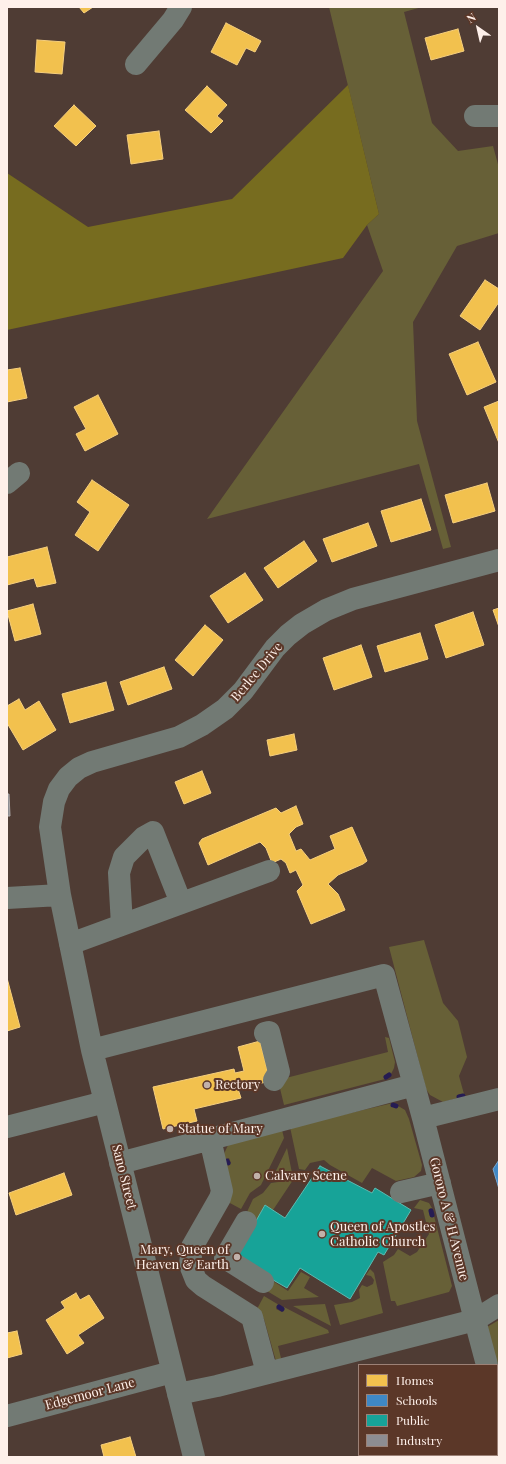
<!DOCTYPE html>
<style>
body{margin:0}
#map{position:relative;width:506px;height:1464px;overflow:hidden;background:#4f3c34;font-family:"Playfair Display",serif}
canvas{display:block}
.frame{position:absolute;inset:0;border:8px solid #fef0ea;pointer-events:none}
.legend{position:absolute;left:358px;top:1364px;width:140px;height:92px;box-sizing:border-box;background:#5b3728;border:1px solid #9c8176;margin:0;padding:5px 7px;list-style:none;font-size:12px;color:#fef0ea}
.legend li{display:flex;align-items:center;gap:8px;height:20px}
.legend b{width:20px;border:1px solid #9c8176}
.north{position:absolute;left:458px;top:8px;width:40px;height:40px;-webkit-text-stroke:3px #5b3728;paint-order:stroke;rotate:326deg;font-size:11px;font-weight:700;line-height:16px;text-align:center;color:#fef0ea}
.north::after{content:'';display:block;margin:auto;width:14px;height:18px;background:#fef0ea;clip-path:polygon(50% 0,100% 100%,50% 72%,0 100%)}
</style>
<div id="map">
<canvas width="506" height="1464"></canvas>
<div class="frame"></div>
<ul class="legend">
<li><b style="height:11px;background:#f2c14e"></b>Homes</li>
<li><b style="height:11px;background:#3f88c5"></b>Schools</li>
<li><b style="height:11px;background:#17a398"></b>Public</li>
<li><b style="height:11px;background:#8d8d92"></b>Industry</li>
</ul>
<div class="north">N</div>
</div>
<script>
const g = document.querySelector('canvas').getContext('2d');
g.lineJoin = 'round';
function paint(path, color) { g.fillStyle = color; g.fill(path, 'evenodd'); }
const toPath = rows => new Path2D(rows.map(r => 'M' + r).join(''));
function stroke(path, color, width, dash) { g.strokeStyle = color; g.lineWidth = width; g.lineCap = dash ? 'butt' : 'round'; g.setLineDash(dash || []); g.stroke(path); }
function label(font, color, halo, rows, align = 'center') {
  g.font = font + ' "Playfair Display",serif'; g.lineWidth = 4; g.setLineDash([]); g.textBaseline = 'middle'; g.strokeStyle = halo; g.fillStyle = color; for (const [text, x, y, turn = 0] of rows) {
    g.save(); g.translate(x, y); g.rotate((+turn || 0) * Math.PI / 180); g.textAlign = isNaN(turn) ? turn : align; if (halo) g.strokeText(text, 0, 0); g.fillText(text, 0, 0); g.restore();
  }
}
const green = toPath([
 [329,7,422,7,404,12,432,123,458,151,493,146,499,168,499,233,457,246,413,322,417,421,451,547,443,549,419,464,207,519,383,271,367,225,379,214],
 [424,940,443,1003,458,1021,467,1057,459,1076,464,1094,457,1095,458,1098,443,1102,430,1095,426,1089,389,947],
 [385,1037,389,1038,395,1062,394,1068,390,1076,389,1074,384,1076,385,1079,284,1105,278,1080,388,1052],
 [393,1103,405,1110,409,1119,422,1165,421,1171,414,1177,396,1181,372,1168,362,1183,330,1165,324,1160,310,1163,305,1170,299,1169,290,1127],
 [282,1130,284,1138,261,1185,250,1193,241,1209,228,1202,227,1165,231,1163,229,1158,225,1160,224,1154,228,1145],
 [287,1148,292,1173,273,1177],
 [293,1180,273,1210,265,1205,257,1219,247,1212,253,1199,263,1193,271,1183],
 [420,1200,429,1203,432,1208,429,1209,430,1217,434,1216,452,1286,449,1292,397,1306,395,1301,391,1301,383,1262,394,1255,398,1249,410,1256,417,1252,429,1234,423,1210,414,1208],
 [370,1269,374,1273,383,1313,340,1325,334,1305,352,1302,360,1298,359,1290,362,1285,367,1287,373,1284,374,1280,371,1276,366,1275],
 [301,1272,310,1277,304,1288,319,1297,282,1300,267,1291,273,1281,288,1291],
 [264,1296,279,1305,276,1309,282,1312,284,1307,328,1330,329,1333,278,1346,281,1358,280,1361,276,1361,264,1319,257,1309],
 [325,1304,331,1326,293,1306],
 [499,1320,499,1374,487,1327]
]);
const forest = toPath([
 [348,85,379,214,367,225,343,258,7,330,7,173,88,227,232,199]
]);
const homes = toPath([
 [79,7,93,7,84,13,79,7],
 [226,23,261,41,255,52,246,48,237,65,211,52,226,23],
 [458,29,464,51,431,60,425,38,458,29],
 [37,40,65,42,62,74,35,72,37,40],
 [207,86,227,105,217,116,223,121,211,133,185,110,207,86],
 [74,105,96,126,76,146,54,126,74,105],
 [159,131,163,159,131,164,127,135,159,131],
 [485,280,499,289,499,302,480,330,460,316,485,280],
 [478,342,496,382,467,395,449,354,478,342],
 [20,368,27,398,7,402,7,370,20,368],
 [98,395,118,434,85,451,76,434,86,429,74,407,98,395],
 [499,401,499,443,484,407,499,401],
 [92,480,129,505,98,551,75,535,90,512,77,502,92,480],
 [487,483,495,511,453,523,445,495,487,483],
 [421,499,431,530,391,542,381,511,421,499],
 [368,523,377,546,332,562,323,539,368,523],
 [304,541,317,561,278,588,264,568,304,541],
 [47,547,56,583,37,587,34,578,7,585,7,557,47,547],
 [245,573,263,600,228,623,210,596,245,573],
 [33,604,41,634,15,641,7,611,33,604],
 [499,608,499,627,493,610,499,608],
 [473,612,484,645,446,658,435,625,473,612],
 [205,625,223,640,193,676,175,660,205,625],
 [420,633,428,659,385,672,377,646,420,633],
 [361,645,372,677,334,690,323,658,361,645],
 [164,667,172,689,128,705,120,682,164,667],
 [106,682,114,710,70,723,62,694,106,682],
 [19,699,25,710,39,701,56,730,23,750,7,723,7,706,19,699],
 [294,734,297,750,270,756,267,740,294,734],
 [202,771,211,793,184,804,175,782,202,771],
 [296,806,303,824,296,827,289,834,296,851,301,849,310,860,335,849,330,836,352,827,367,861,363,864,338,875,328,884,338,894,345,910,311,924,297,891,303,885,296,870,290,873,286,863,281,859,272,863,266,848,260,842,208,865,199,843,202,839,276,808,281,813,296,806],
 [7,978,20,1027,7,1031,7,978],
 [260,1041,270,1081,238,1089,241,1098,194,1109,197,1121,163,1129,153,1087,234,1069,235,1073,244,1071,238,1047,260,1041],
 [64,1173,72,1195,16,1215,9,1193,64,1173],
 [76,1293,80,1300,89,1295,104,1318,78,1335,84,1343,67,1354,46,1320,65,1308,61,1302,76,1293],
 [17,1331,22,1354,7,1358,7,1333,17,1331],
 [499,1430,499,1457,472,1457,471,1455,497,1455,497,1431,499,1430],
 [130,1437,136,1457,104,1457,101,1445,130,1437]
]);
const schools = toPath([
 [499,1160,499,1189,493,1169,499,1160]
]);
const public = toPath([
 [320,1166,372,1193,375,1188,411,1210,384,1255,378,1252,350,1299,300,1268,287,1288,235,1258,265,1205,285,1218,320,1166]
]);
const industry = toPath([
 [7,794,9,794,10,816,7,816,7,794]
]);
const stream = toPath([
 [386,1077,389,1075],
 [459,1097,463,1096],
 [393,1105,396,1106],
 [227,1161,228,1163],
 [431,1211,432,1215],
 [279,1307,282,1309]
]);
const minor = toPath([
 [136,64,173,20,181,7],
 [475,116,499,116],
 [7,483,19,473],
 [7,898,60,895],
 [122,925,119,873,124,857,144,837,153,832,181,903],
 [70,944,269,871],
 [265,1033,269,1032,279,1072,274,1080],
 [92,1050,384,975,423,1118,499,1099],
 [7,1127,105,1102],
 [210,1139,222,1191,220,1198,192,1247,190,1265,196,1280,203,1286,252,1317,267,1373],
 [120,1163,414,1085],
 [401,1192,440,1183],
 [246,1222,225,1258,263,1282],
 [487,1365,475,1320,499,1305],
 [178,1394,217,1386,475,1320,423,1118],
 [7,1416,172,1372],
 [194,1457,92,1050,60,895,50,827,54,802,59,789,68,777,79,768,92,762,179,737,202,725,225,709,243,691,275,648,288,635,302,624,326,610,353,599,499,560]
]);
const markers = [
 [207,1085,4,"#c1b1aa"],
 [170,1129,4,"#c1b1aa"],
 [257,1176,4,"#c1b1aa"],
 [322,1234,4,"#c1b1aa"],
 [237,1257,4,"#c1b1aa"]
];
const streetNames = [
 ["Berlee Drive",257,672,-50],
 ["Sano Street",124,1177,76],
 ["Gororo A & H Avenue",449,1219,76],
 ["Edgemoor Lane",90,1394,-15]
];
const poiNames = [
 ["Rectory",215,1085],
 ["Statue of Mary",178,1129],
 ["Calvary Scene",265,1176],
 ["Queen of Apostles",330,1227],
 ["Catholic Church",330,1242],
 ["Mary, Queen of",229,1250,"right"],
 ["Heaven & Earth",229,1265,"right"]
];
paint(green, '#676037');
paint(forest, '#776c1f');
paint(homes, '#f2c14e');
stroke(homes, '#f6cf7d', 1);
paint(schools, '#3f88c5');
stroke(schools, '#78a7d0', 1);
paint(public, '#17a398');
stroke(public, '#5cbab1', 1);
paint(industry, '#8d8d92');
stroke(industry, '#afabac', 1);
stroke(stream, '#261c53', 5);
stroke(minor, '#727a74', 22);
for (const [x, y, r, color] of markers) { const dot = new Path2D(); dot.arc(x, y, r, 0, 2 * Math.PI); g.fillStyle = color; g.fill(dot); stroke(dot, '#5b3728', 1.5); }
label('13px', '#fef0ea', '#5b3728', streetNames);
label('13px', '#fef0ea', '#5b3728', poiNames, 'left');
</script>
